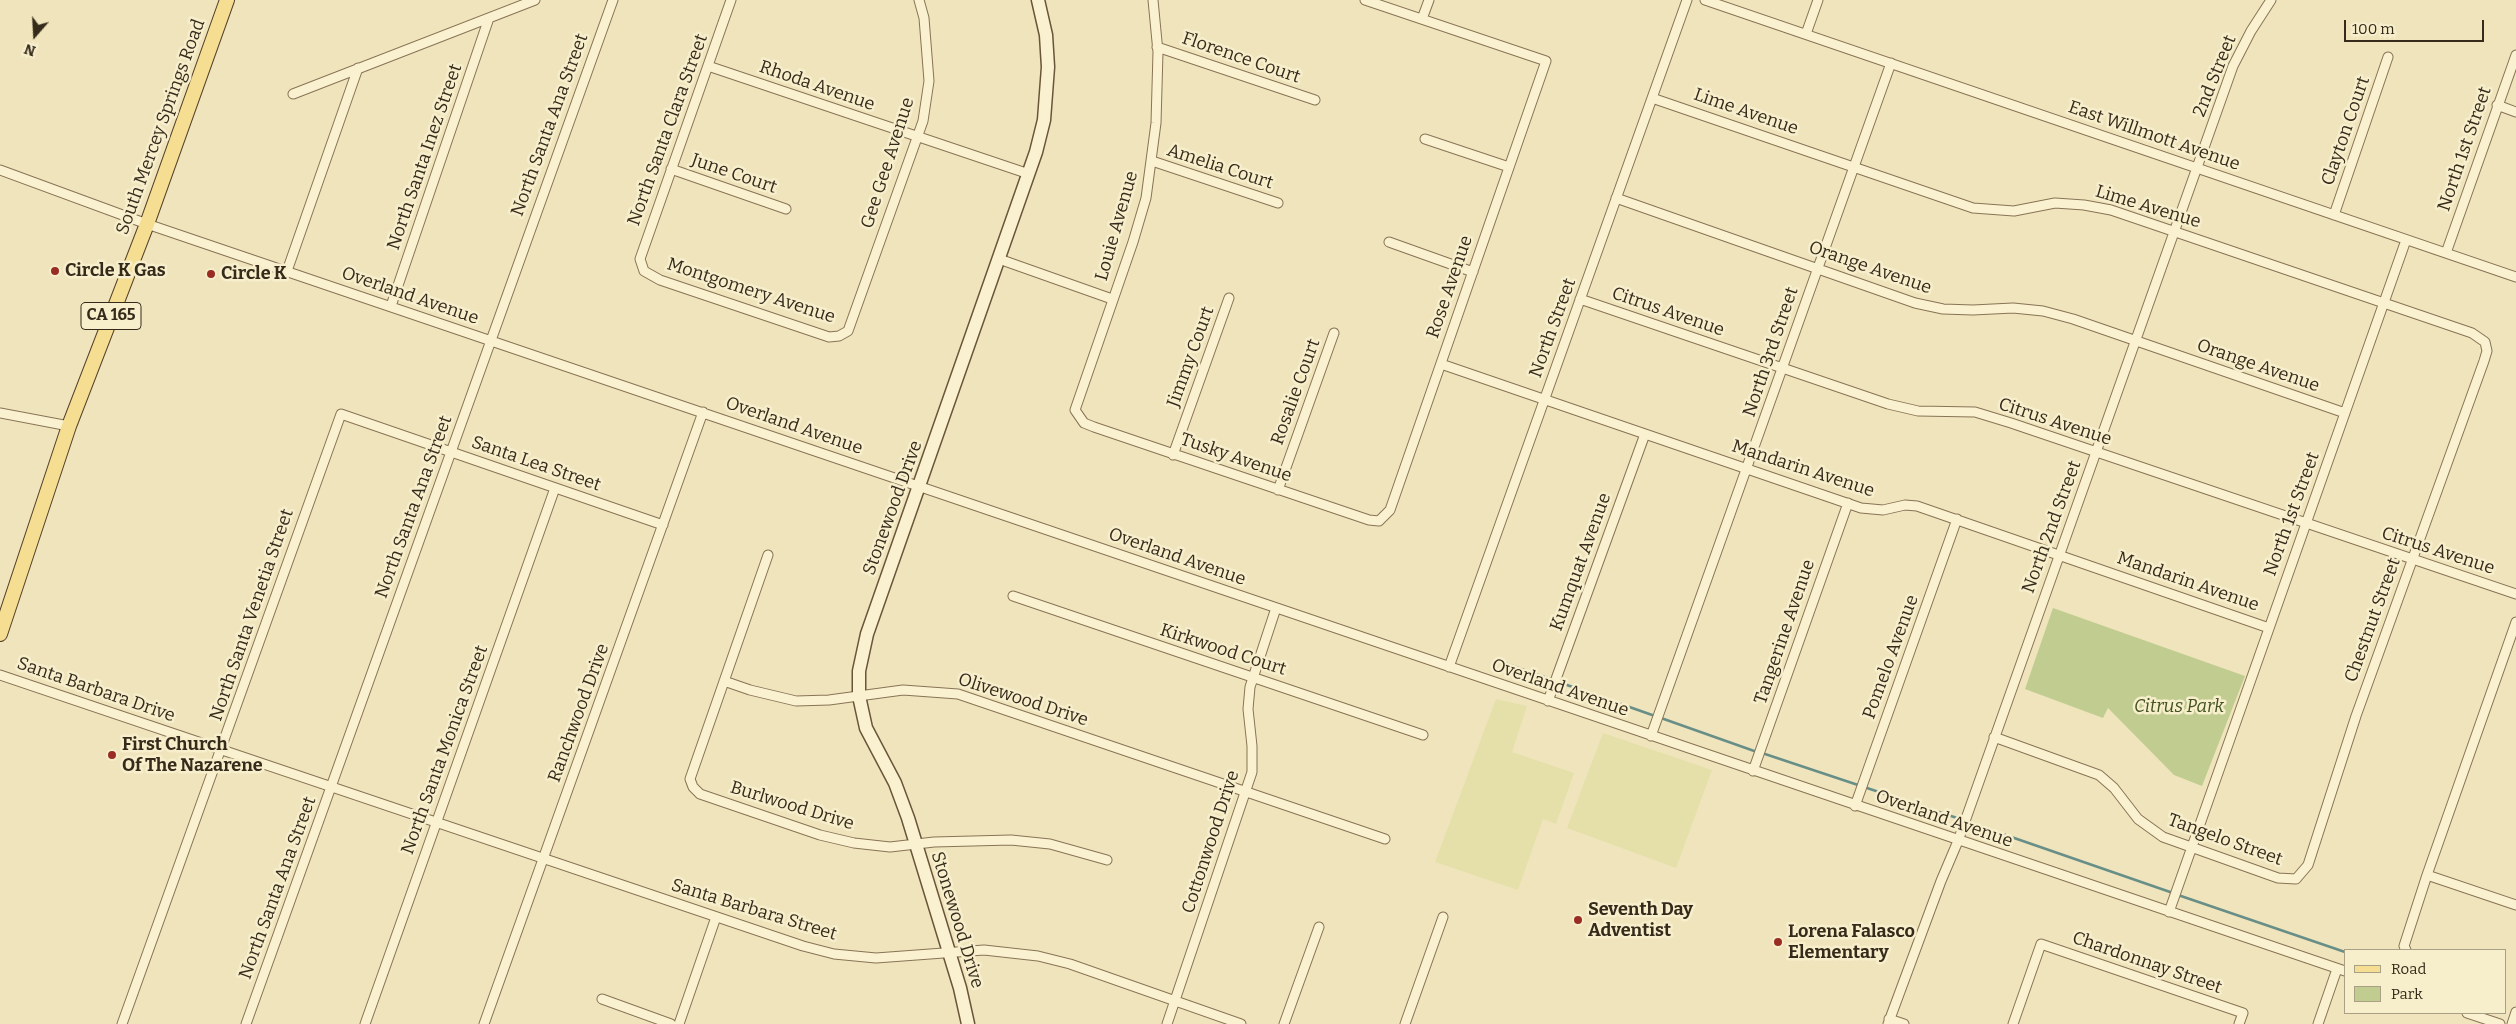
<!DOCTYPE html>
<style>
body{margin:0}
#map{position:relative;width:2516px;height:1024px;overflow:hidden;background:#efe4bc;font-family:Bitter,serif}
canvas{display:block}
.legend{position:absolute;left:2344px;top:949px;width:162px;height:65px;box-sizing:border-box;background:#f7eecc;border:1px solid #aaa085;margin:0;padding:6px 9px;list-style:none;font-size:15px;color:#362a1b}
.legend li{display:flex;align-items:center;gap:10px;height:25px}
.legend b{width:25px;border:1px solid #aaa085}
.north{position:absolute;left:10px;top:10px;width:50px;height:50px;-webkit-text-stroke:4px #f7eecc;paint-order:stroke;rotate:199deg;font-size:14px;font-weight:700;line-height:20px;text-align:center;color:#362a1b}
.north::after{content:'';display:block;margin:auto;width:18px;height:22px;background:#362a1b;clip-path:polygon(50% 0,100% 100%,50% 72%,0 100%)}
.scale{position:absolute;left:2344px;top:20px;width:140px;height:22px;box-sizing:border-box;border:2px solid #362a1b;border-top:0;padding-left:6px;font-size:15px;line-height:18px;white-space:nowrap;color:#362a1b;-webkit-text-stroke:4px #f7eecc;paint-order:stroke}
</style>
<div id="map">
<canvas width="2516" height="1024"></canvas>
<ul class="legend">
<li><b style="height:6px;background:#f5de91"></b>Road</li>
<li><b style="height:14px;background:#c1cd90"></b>Park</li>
</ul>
<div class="north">N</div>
<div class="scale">100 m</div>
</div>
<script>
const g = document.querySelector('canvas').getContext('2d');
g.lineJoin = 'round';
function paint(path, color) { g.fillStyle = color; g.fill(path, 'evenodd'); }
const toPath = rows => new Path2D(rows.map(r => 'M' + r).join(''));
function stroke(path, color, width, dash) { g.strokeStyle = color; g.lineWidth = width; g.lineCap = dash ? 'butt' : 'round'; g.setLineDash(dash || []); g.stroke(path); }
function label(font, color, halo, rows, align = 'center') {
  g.font = font + ' Bitter,serif'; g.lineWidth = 5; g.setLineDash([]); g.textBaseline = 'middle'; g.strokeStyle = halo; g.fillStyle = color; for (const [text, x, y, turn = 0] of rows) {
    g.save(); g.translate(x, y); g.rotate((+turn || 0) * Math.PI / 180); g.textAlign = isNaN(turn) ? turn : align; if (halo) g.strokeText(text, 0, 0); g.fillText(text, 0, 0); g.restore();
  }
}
const farmland = toPath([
 [1496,699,1527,706,1512,752,1574,773,1556,824,1543,819,1518,890,1435,862],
 [1603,733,1712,770,1676,868,1567,828]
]);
const green = toPath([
 [2053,608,2245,676,2202,786,2174,775,2108,708,2103,718,2025,689]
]);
const stream = toPath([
 [1496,660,1655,716],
 [1661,718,1757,752],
 [1762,753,1963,820],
 [1968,822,2173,893],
 [2178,895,2345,952]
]);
const street = toPath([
 [731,0,640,259,644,271,660,280,829,337,839,336,848,331,923,121,929,81,924,18,919,0],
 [1153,0,1158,52,1156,123,1146,198,1133,242,1075,410,1084,423,1094,427,1369,520,1379,521,1390,510,1546,61,1365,0],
 [1705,0,2516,277],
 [1422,19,1429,0],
 [1806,34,1818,0],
 [1157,47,1315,100],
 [708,66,1029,174],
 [293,94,535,0],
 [1652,98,1973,208,2014,211,2055,203,2084,205,2111,210,2472,333,2485,342,2487,351,2484,361,2356,716,2308,865,2296,879,2278,878,2163,837,2138,819,2114,788,2099,775,1994,737],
 [2497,105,2516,112],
 [1425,139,1509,167],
 [1152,161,1278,203],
 [671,169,786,209],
 [0,170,147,224,2345,971],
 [1616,198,1915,303,1943,309,1973,310,2013,308,2043,311,2073,319,2345,413],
 [2334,215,2388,57],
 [1389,242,1473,272],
 [2446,253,2516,55],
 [999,259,1112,299],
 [287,271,358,68],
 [1580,299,1888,404,1918,411,1975,412,2011,423,2516,594],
 [391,306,489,18],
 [1441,364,1861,508,1883,510,1905,505,1917,506,2269,628],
 [0,413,69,426],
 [1173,455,1229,298],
 [1278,490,1334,333],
 [768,555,690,779,693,787,700,794,820,835,854,843,890,847,934,842,1011,840,1050,844,1107,860],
 [1013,596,1423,735],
 [1449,667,1687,0],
 [0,675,803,946,834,954,876,958,984,950,1038,956,1070,964,1241,1024],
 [724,681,750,690,796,701,829,700,903,690,958,694,1385,839],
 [1548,701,1645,434],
 [1651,736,1891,63],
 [1753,771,1848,503],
 [1855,806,1957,519],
 [2427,875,2516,905],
 [2169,912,2406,240],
 [2406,950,2404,946,2427,875,2516,622],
 [602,999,671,1024],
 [2467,1013,2500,1024],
 [1889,1019,1904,1024],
 [122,1024,341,414,663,525],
 [246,1024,613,0],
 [365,1024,555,488],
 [484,1024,703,412],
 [679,1024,716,917],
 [1167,1024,1252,772,1252,746,1248,709,1250,687,1276,608],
 [1284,1024,1319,927],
 [1405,1024,1443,917],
 [1888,1024,1941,881,1958,841,2233,66,2251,31,2271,0],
 [2013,1024,2041,944,2243,1013,2239,1024],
 [2318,1024,2337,969],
 [2512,1024,2516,1012]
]);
const secondary = toPath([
 [968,1024,960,988,908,818,895,783,866,728,859,696,859,671,867,634,1036,152,1044,120,1048,67,1046,35,1038,0]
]);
const primary = toPath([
 [0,634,69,426,147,224,227,0]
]);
const markers = [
 [55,271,5,"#992c23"],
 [211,274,5,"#992c23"],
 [112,755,5,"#992c23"],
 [1578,920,5,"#992c23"],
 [1778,942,5,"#992c23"]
];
const shields = [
 [111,316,60]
];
const shieldNames = [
 ["CA 165",111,316]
];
const streetNames = [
 ["Florence Court",1241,58,19],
 ["2nd Street",2215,76,-68],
 ["Rhoda Avenue",817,86,19],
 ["Lime Avenue",1746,112,19],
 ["North Santa Ana Street",550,125,-70],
 ["South Mercey Springs Road",161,127,-70],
 ["North Santa Clara Street",668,130,-70],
 ["Clayton Court",2346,131,-71],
 ["East Willmott Avenue",2154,136,19],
 ["North 1st Street",2465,149,-71],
 ["North Santa Inez Street",425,157,-71],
 ["Gee Gee Avenue",888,163,-72],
 ["Amelia Court",1220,167,18],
 ["June Court",734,174,19],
 ["Lime Avenue",2148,207,17],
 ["Louie Avenue",1117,226,-74],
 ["Orange Avenue",1870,268,19],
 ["Rose Avenue",1450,287,-71],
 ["Montgomery Avenue",751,291,18],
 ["Overland Avenue",410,296,19],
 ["Citrus Avenue",1668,312,19],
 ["North Street",1553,328,-70],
 ["North 3rd Street",1771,352,-71],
 ["Jimmy Court",1191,357,-70],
 ["Orange Avenue",2258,366,19],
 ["Rosalie Court",1296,392,-70],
 ["Citrus Avenue",2055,422,18],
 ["Overland Avenue",794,426,19],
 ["Tusky Avenue",1236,458,19],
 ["Santa Lea Street",536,464,19],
 ["Mandarin Avenue",1803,469,18],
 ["North Santa Ana Street",414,507,-70],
 ["Stonewood Drive",893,508,-70],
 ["North 1st Street",2292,514,-70],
 ["North 2nd Street",2052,527,-70],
 ["Citrus Avenue",2438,551,18],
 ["Overland Avenue",1177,557,19],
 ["Kumquat Avenue",1581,562,-70],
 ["Mandarin Avenue",2188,582,19],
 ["North Santa Venetia Street",252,615,-71],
 ["Chestnut Street",2373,620,-70],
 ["Tangerine Avenue",1785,632,-71],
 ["Kirkwood Court",1223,650,18],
 ["Pomelo Avenue",1891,657,-70],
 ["Overland Avenue",1560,688,19],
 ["Santa Barbara Drive",96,690,19],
 ["Olivewood Drive",1023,700,18],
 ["Ranchwood Drive",579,713,-70],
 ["North Santa Monica Street",445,750,-70],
 ["Burlwood Drive",792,806,17],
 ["Overland Avenue",1944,819,19],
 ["Tangelo Street",2225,840,20],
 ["Cottonwood Drive",1211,842,-72],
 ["North Santa Ana Street",278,888,-70],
 ["Santa Barbara Street",754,910,17],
 ["Stonewood Drive",957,920,73],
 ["Chardonnay Street",2147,963,19]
];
const poiNames = [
 ["Circle K Gas",65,271],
 ["Circle K",221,274],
 ["First Church",122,745],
 ["Of The Nazarene",122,766],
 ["Seventh Day",1588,910],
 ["Adventist",1588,931],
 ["Lorena Falasco",1788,932],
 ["Elementary",1788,953]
];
const parkNames = [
 ["Citrus Park",2179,707]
];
paint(farmland, '#e5e0aa');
paint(green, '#c1cd90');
stroke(stream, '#688e88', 2.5);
stroke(street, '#887455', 11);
stroke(secondary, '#695539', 15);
stroke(primary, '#55412a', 16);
stroke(street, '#faf1d0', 9);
stroke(secondary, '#faf1d0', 12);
stroke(primary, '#f5de91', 14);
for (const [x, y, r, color] of markers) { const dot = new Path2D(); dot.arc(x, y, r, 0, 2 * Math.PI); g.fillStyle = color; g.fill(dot); stroke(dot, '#f7eecc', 2); }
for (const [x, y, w] of shields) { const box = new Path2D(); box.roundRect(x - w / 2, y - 13.5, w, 27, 4); g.fillStyle = '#f7eecc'; g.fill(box); stroke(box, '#362a1b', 1); }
label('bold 16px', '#362a1b', null, shieldNames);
label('18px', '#362a1b', '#f7eecc', streetNames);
label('bold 18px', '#362a1b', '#f7eecc', poiNames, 'left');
label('italic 18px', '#425320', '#f7eecc', parkNames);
</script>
